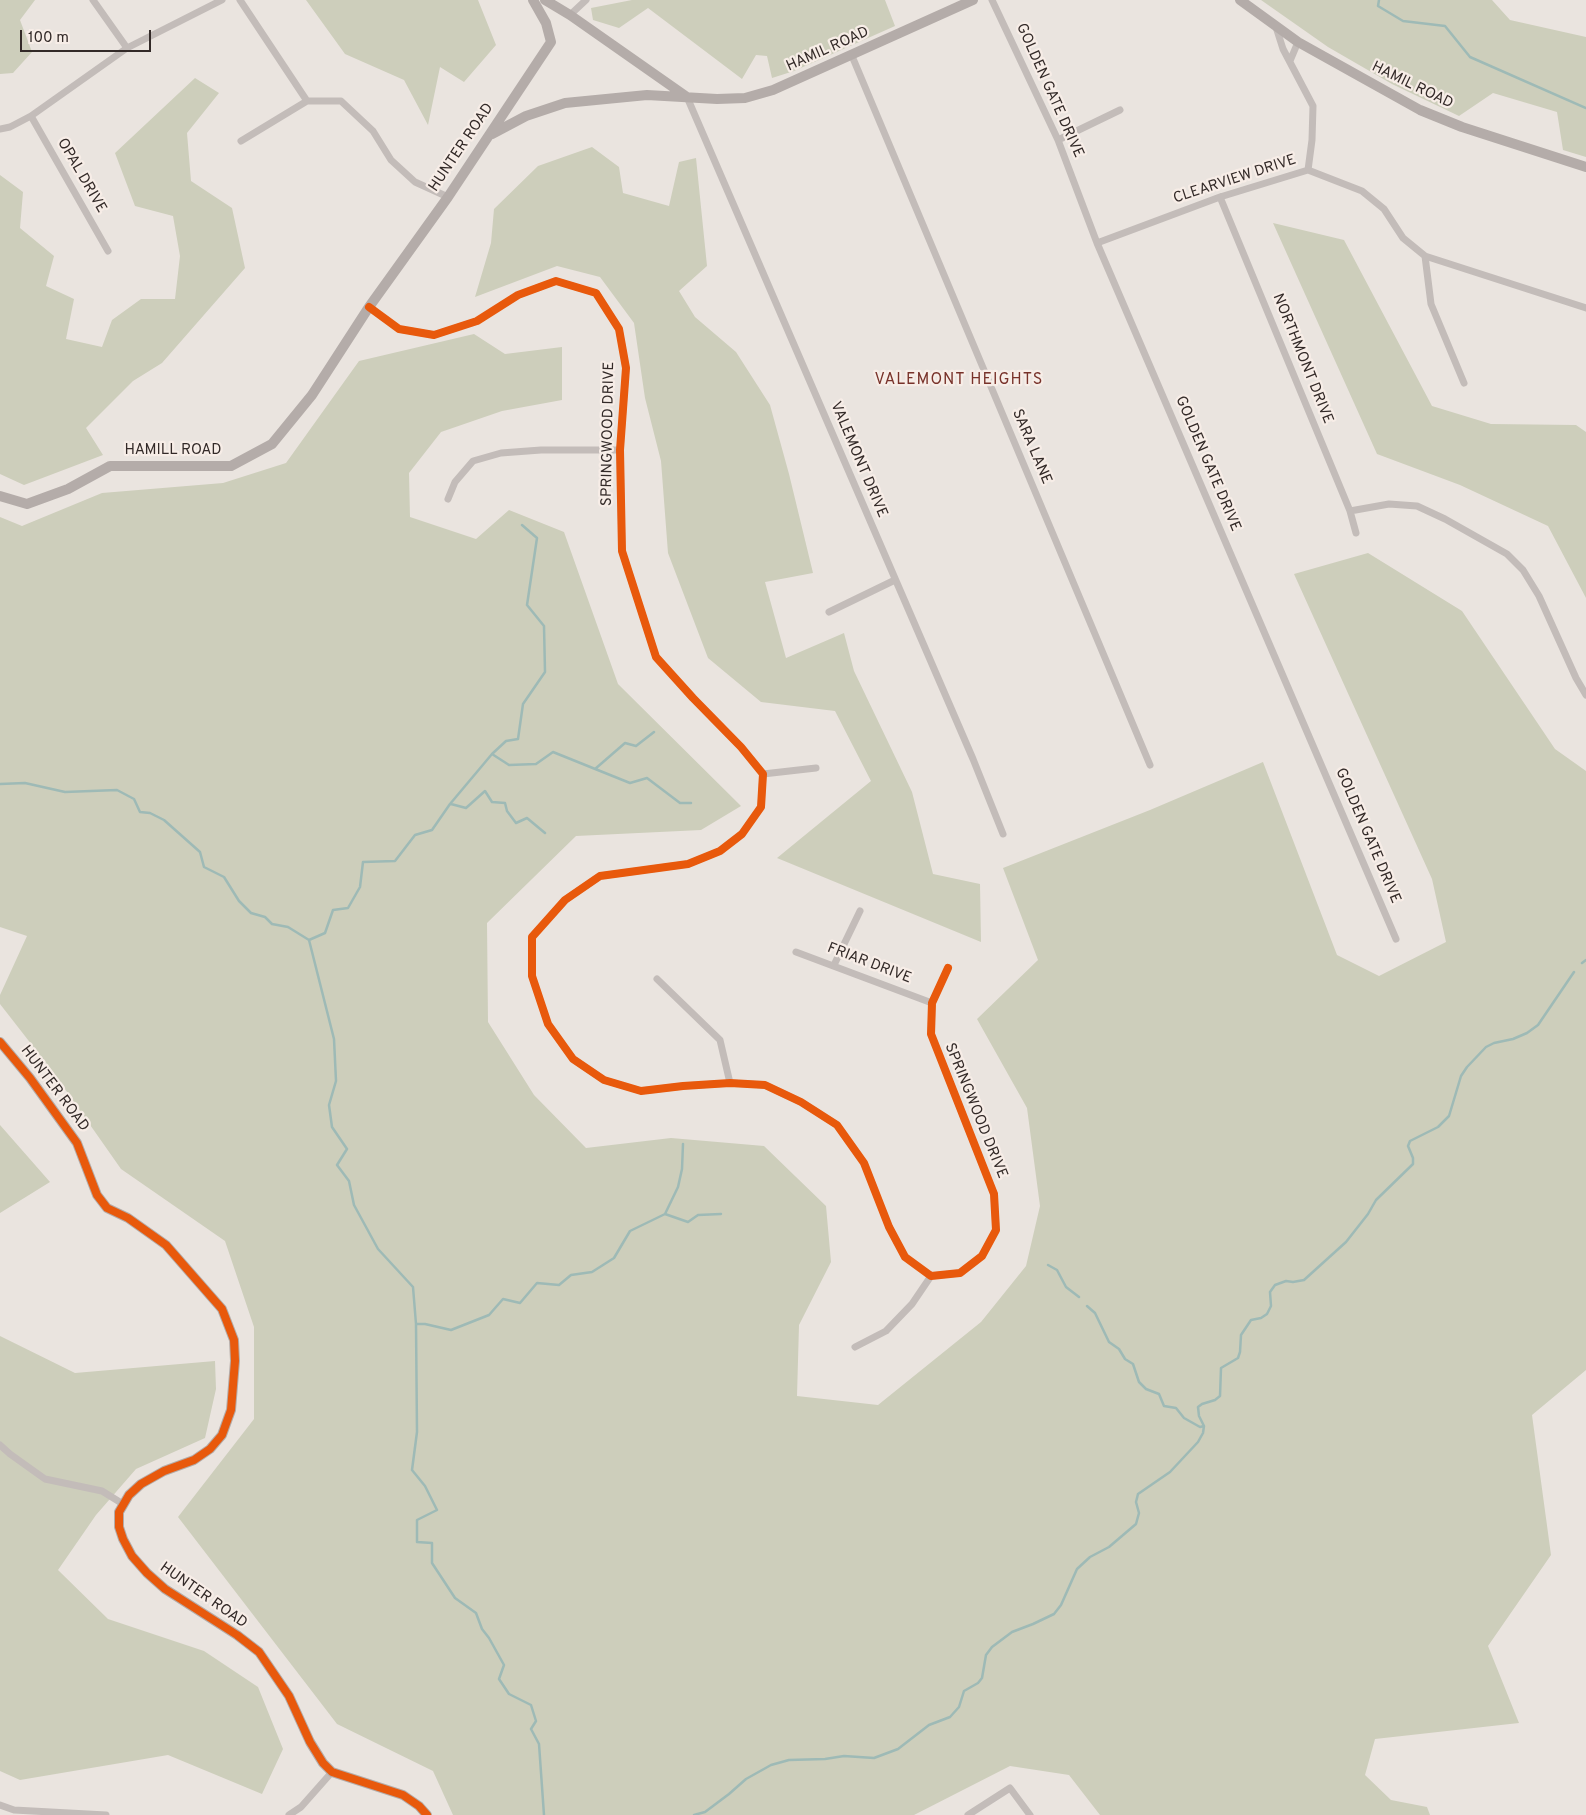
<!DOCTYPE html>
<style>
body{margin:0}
#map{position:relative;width:1586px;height:1815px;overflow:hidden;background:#eae4df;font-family:Overpass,sans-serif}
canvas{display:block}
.scale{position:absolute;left:20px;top:30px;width:131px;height:22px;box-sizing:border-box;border:2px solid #332a28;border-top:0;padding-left:6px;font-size:15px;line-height:18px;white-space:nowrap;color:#332a28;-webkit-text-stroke:4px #f7ede7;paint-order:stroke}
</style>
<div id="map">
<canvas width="1586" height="1815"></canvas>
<div class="scale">100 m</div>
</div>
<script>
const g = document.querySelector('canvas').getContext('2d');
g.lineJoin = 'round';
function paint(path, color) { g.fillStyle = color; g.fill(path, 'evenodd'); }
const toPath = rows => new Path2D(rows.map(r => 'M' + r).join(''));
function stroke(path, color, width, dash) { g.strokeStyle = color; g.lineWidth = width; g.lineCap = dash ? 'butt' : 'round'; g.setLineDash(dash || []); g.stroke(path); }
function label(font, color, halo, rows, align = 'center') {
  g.font = font + ' Overpass,sans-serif'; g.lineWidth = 4.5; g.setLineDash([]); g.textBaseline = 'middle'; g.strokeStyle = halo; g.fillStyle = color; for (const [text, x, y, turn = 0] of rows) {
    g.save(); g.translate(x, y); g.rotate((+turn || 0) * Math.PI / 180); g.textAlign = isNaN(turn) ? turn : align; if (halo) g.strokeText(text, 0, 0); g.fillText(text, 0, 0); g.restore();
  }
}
const green = toPath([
 [0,0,35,0,20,20,32,52,13,73,0,74],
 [306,0,478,0,496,45,464,82,440,67,428,125,404,80,345,54],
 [632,0,885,0,895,26,794,71,772,78,767,56,756,55,742,79,648,8,619,28,593,20,591,8],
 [1261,0,1492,0,1510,20,1586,37,1586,157,1563,150,1557,112,1493,93,1459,116,1392,84,1328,47],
 [195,78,219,93,187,133,191,181,232,208,245,268,162,363,133,381,86,428,103,455,24,485,0,474,0,175,23,192,20,228,54,256,46,286,74,299,66,339,102,347,112,320,141,299,175,299,180,256,173,216,135,206,115,153],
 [592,147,619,167,623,193,669,206,679,162,696,158,707,266,679,291,695,317,736,352,770,405,789,474,813,573,765,582,786,658,844,633,854,671,912,792,933,874,980,884,981,942,777,858,871,781,835,711,761,702,708,658,668,553,661,461,645,398,634,323,600,277,557,266,475,297,491,243,494,209,538,166],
 [1273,223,1344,240,1432,406,1491,424,1576,425,1586,432,1586,598,1548,526,1460,485,1377,454],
 [474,334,505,354,562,347,562,400,502,411,441,432,409,473,410,517,476,539,509,510,564,532,618,684,741,806,701,830,576,836,487,923,488,1022,534,1095,586,1148,671,1138,764,1146,826,1206,831,1262,799,1325,797,1396,878,1405,981,1322,1026,1266,1040,1206,1027,1108,977,1019,1038,960,1003,868,1150,810,1263,762,1337,955,1379,976,1446,942,1432,879,1294,574,1368,553,1462,611,1555,749,1586,771,1586,1370,1532,1415,1551,1555,1488,1646,1519,1723,1375,1739,1365,1775,1391,1800,1427,1807,1430,1815,1100,1815,1069,1775,1010,1766,914,1815,453,1815,433,1771,337,1724,178,1517,254,1419,254,1327,225,1241,121,1169,53,1072,0,1004,0,995,27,936,0,927,0,517,22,526,102,493,223,483,286,463,359,361],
 [0,1125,50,1182,0,1213],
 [0,1336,75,1373,215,1361,216,1389,205,1438,136,1469,96,1515,58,1570,108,1619,204,1651,258,1687,283,1749,262,1794,168,1755,20,1780,0,1771]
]);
const stream = toPath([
 [1379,0,1378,6,1403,21,1445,26,1470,57,1586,108],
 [492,754,506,741,518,739,523,704,545,672,544,626,527,605,537,538,522,525],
 [595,769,625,743,636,746,654,732],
 [0,784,25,783,65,792,117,790,134,799,140,812,150,813,164,820,200,852,204,867,224,877,239,901,251,913,265,917,272,924,288,927,309,940,334,1039,336,1081,329,1105,332,1127,347,1149,337,1165,349,1181,354,1205,378,1249,413,1287,416,1324,417,1432,412,1470,425,1486,437,1510,417,1520,417,1542,432,1543,432,1563,455,1598,476,1613,482,1629,489,1638,504,1665,499,1679,509,1694,531,1705,536,1721,531,1729,539,1744,544,1815],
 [451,804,466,808,485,791,492,802,505,803,507,811,516,823,527,818,545,833],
 [309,940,325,933,333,910,348,908,360,887,363,862,395,861,415,835,432,830,450,804,492,754,509,765,536,764,553,752,630,783,647,778,680,803,691,803],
 [1582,963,1586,960],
 [665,1214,678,1187,682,1169,683,1144],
 [1048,1265,1057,1270,1066,1287,1079,1297],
 [1087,1306,1095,1313,1109,1342,1119,1349,1125,1359,1133,1364,1139,1382,1146,1389,1159,1394,1164,1406,1176,1408,1184,1418,1200,1427,1204,1426],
 [416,1324,425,1324,451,1330,489,1315,503,1299,520,1303,537,1283,559,1285,571,1275,592,1272,614,1258,630,1231,665,1214,688,1222,698,1215,721,1214],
 [694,1815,705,1812,729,1794,746,1779,771,1765,789,1760,825,1759,844,1756,874,1758,898,1749,929,1725,950,1717,959,1707,964,1691,978,1683,982,1678,986,1655,992,1647,1012,1632,1033,1624,1054,1614,1061,1605,1077,1569,1090,1557,1109,1547,1136,1524,1139,1513,1136,1502,1138,1494,1170,1472,1198,1442,1203,1433,1204,1426,1199,1416,1198,1407,1202,1404,1215,1400,1220,1396,1221,1368,1238,1358,1240,1352,1241,1335,1251,1320,1261,1318,1267,1314,1271,1306,1270,1292,1275,1285,1286,1281,1293,1282,1304,1280,1346,1242,1368,1214,1376,1200,1413,1164,1413,1158,1408,1146,1410,1141,1438,1127,1449,1116,1461,1076,1467,1067,1486,1047,1494,1043,1513,1039,1527,1033,1538,1025,1574,972]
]);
const street = toPath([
 [93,0,127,48],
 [240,0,307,101],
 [992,0,1058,140,1097,243,1396,939],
 [570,15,586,0],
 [1276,27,1283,49,1313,106,1312,140,1308,170],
 [852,56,1150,765],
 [1290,61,1298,42],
 [687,97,973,759,1003,834],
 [31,116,108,251],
 [0,129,10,127,31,116,127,48,222,0],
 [1058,140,1120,110],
 [241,141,307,101,341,101,373,131,391,160,415,182,448,197],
 [1220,197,1350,511,1356,533],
 [1097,243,1220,197,1308,170,1362,191,1384,209,1403,238,1425,256,1586,308],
 [1425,256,1431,304,1464,383],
 [369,307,399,329,434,335,477,321,518,295,556,281,596,293,619,329,626,368,620,450,622,551,656,657,693,698,741,747,763,774,761,807,742,834,720,851,688,864,600,876,565,900,532,937,532,976,548,1024,573,1059,604,1080,641,1091,683,1086,730,1083,765,1085,801,1102,837,1125,864,1163,889,1227,905,1257,931,1276,960,1273,982,1256,996,1230,994,1194,931,1034,932,1003,948,968],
 [448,499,455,482,473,461,501,453,541,450,620,450],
 [1350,511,1389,504,1417,506,1445,519,1507,554,1523,570,1539,596,1576,678,1586,695],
 [829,612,895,580],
 [763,774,816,768],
 [796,952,932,1003],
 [834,965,860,911],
 [657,979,720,1040,730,1083],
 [855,1347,886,1331,912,1304,931,1276],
 [0,1445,10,1454,45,1479,102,1491,123,1504],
 [0,1805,14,1810,106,1815],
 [289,1815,301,1807,332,1772],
 [968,1815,1010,1788,1030,1815]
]);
const secondary = toPath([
 [545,0,570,15,687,97],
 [1240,0,1298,42,1420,110,1462,127,1586,167],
 [492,134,526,116,565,103,647,95,717,99,745,98,773,90,973,0],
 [0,496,27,504,68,489,110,466,231,466,272,444,312,395,369,307,448,197,551,42,546,23,533,0],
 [0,1042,30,1078,77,1143,97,1195,107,1208,128,1218,166,1245,222,1309,234,1340,235,1361,231,1410,222,1435,210,1449,194,1460,164,1471,141,1484,129,1495,119,1512,119,1527,123,1539,132,1556,147,1573,165,1589,237,1635,259,1652,289,1696,310,1742,323,1763,332,1772,403,1795,419,1806,427,1815]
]);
const cycleway = toPath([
 [369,307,399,329,434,335,477,321,518,295,556,281,596,293,619,329,626,368,620,450,622,551,656,657,693,698,741,747,763,774,761,807,742,834,720,851,688,864,600,876,565,900,532,937,532,976,548,1024,573,1059,604,1080,641,1091,683,1086,730,1083,765,1085,801,1102,837,1125,864,1163,889,1227,905,1257,931,1276,960,1273,982,1256,996,1230,994,1194,931,1034,932,1003,948,968],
 [0,1042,30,1078,77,1143,97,1195,107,1208,128,1218,166,1245,222,1309,234,1340,235,1361,231,1410,222,1435,210,1449,194,1460,164,1471,141,1484,129,1495,119,1512,119,1527,123,1539,132,1556,147,1573,165,1589,237,1635,259,1652,289,1696,310,1742,323,1763,332,1772,403,1795,419,1806,427,1815]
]);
const streetNames = [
 ["HAMIL ROAD",828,50,-24],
 ["HAMIL ROAD",1412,86,26],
 ["GOLDEN GATE DRIVE",1049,91,66],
 ["HUNTER ROAD",462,148,-56],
 ["OPAL DRIVE",81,176,60],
 ["CLEARVIEW DRIVE",1235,180,-18],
 ["NORTHMONT DRIVE",1302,359,68],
 ["SPRINGWOOD DRIVE",609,434,-89],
 ["SARA LANE",1031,447,67],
 ["HAMILL ROAD",173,451],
 ["VALEMONT DRIVE",858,460,67],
 ["GOLDEN GATE DRIVE",1207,464,67],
 ["GOLDEN GATE DRIVE",1367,836,67],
 ["FRIAR DRIVE",869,964,21],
 ["HUNTER ROAD",54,1089,53],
 ["SPRINGWOOD DRIVE",975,1111,68],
 ["HUNTER ROAD",203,1596,35]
];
const neighbourhoodNames = [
 ["VALEMONT HEIGHTS",959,381]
];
paint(green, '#cdcebb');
stroke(stream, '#9ebab6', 2.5);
stroke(street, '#c3bcb9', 7);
stroke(secondary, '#b4aca9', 10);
stroke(cycleway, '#e8590c', 8);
label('15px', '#332a28', '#f7ede7', streetNames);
g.letterSpacing = '1px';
label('16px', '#78322a', '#f7ede7', neighbourhoodNames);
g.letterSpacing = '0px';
</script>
